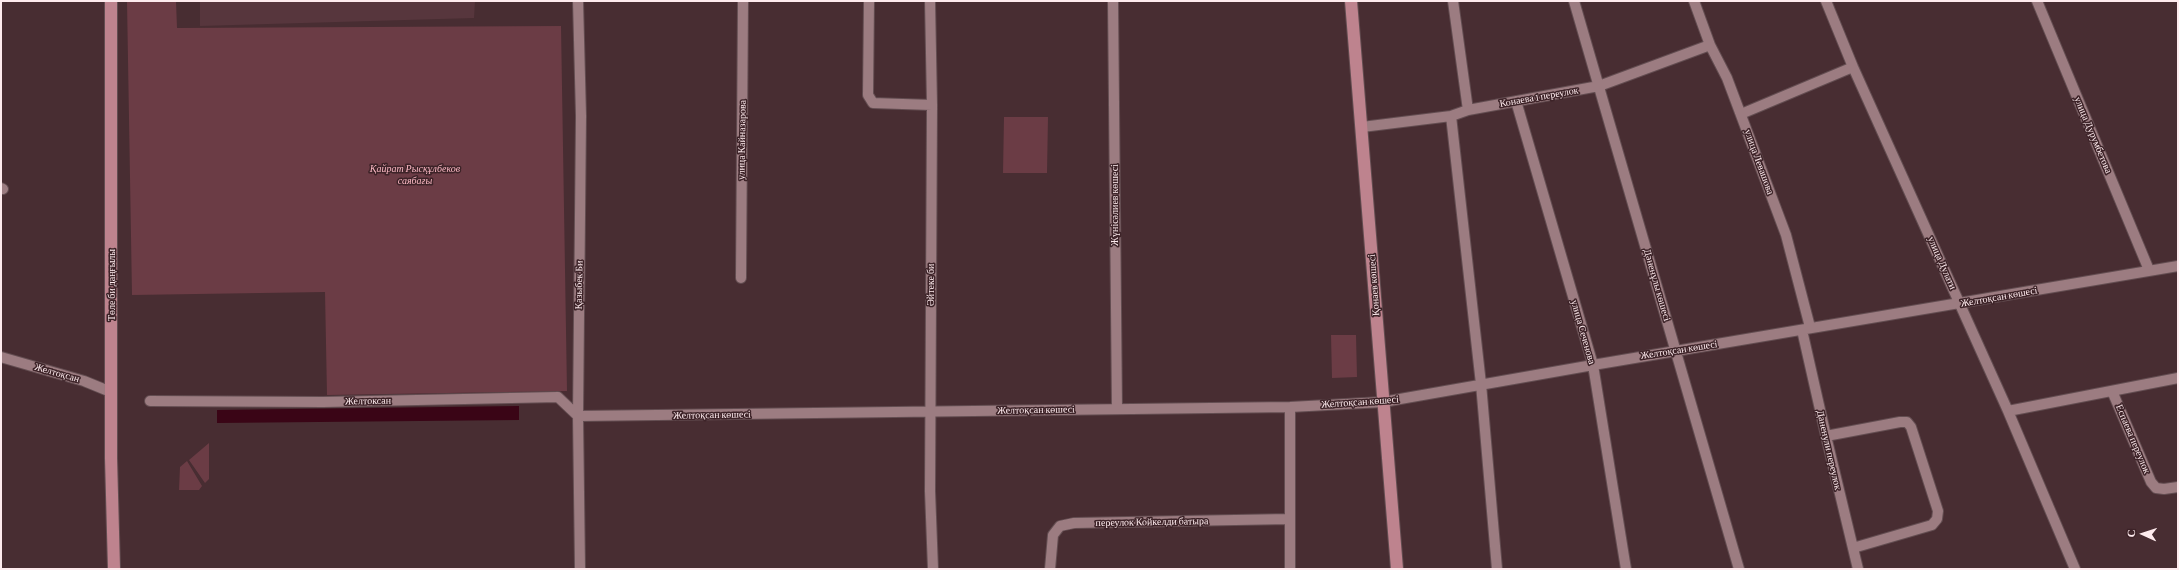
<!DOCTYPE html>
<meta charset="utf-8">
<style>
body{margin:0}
#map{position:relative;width:2179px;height:570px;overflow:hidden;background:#482d32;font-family:"Crimson Pro",serif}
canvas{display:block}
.frame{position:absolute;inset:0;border:2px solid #feebee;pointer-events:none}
.north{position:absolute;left:2123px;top:514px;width:40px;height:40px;-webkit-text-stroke:3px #3d2328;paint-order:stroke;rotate:273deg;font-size:11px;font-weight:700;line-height:16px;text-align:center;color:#feebee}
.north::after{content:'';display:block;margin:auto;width:14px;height:18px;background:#feebee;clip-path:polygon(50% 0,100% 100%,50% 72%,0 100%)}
</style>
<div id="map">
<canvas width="2179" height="570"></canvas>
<div class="frame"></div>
<div class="north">С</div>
</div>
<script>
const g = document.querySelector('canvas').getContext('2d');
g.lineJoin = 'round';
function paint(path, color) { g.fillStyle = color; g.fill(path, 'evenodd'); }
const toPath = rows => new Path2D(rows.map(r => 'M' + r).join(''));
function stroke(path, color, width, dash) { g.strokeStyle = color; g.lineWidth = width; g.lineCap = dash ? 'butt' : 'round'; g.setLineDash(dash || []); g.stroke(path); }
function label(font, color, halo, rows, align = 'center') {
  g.font = font + ' "Crimson Pro",serif'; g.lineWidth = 3; g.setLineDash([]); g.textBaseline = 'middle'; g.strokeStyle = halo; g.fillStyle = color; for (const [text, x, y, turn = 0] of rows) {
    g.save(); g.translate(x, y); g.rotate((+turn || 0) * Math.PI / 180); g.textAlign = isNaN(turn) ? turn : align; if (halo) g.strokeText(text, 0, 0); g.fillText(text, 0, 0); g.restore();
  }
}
const built = toPath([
 [200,1,475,1,474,18,200,26]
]);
const green = toPath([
 [127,1,176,1,177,28,561,26,567,391,327,395,325,292,132,295],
 [1004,117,1048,117,1047,173,1003,173],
 [1331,335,1356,335,1357,377,1332,378],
 [209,443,209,479,205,483,189,460],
 [187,461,202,486,199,490,179,490,180,467]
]);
const water = toPath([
 [519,406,519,420,217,423,217,410]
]);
const minor = toPath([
 [578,1,581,116,578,416,580,569],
 [869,1,868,95,873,103,932,105],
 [930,1,932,105,930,491,933,569],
 [1113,1,1117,409],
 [1453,1,1468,110],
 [1574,1,1739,569],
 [1694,1,1710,45,1727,78,1786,235,1810,327],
 [1826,1,1853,67,2008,411,2075,569],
 [2037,1,2149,270],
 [1516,101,1593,365,1626,569],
 [1741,114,1853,67],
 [1451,116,1481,384,1497,569],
 [1362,127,1451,116,1468,110,1599,86,1710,45],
 [1,188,3,189],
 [741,278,743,1],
 [1802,330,1826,436,1858,569],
 [1,357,84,381,111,392],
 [2112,391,2151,482,2156,488,2164,489,2178,487],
 [150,401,323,402,558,397,578,416,1290,407,1383,402,1593,365,2178,266],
 [2008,411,2178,378],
 [1826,436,1900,422,1907,422,1911,427,1938,511,1937,519,1932,525,1853,548],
 [1050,569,1053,535,1060,526,1074,523,1289,519],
 [1290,569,1290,407]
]);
const major = toPath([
 [111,1,111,458,114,569],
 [1351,1,1397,569]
]);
const streetNames = [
 ["Конаева 1 переулок",1539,97,-10],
 ["улица Дурумбетова",2093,135,67],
 ["улица Кайназарова",742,140,-89],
 ["улица Левашова",1759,162,70],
 ["Жүнісәлиев көшесі",1115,205,-90],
 ["улица Дулати",1942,263,66],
 ["Төле би даңғылы",112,285,-90],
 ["Қазыбек Би",579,285,-89],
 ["Әйтеке би",931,285,-90],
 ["Қонаев көшесі",1374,285,-94],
 ["Дәненұлы көшесі",1657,285,74],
 ["Желтоқсан көшесі",1999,297,-10],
 ["улица Сеченова",1583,332,74],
 ["Желтоқсан көшесі",1679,350,-9],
 ["Желтоқсан",57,373,16],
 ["Желтоксан",368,401,-1],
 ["Желтоқсан көшесі",1360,402,-4],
 ["Желтоқсан көшесі",1036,410,-1],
 ["Желтоқсан көшесі",712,415,-1],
 ["Еспаева переулок",2133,439,67],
 ["Даненули переулок",1829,450,77],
 ["переулок Койкелди батыра",1152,522,-1]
];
const parkNames = [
 ["Қайрат Рысқұлбеков",415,169],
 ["саябағы",415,181]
];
paint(built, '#57363d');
paint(green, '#6b3c45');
paint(water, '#3a0516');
stroke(minor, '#634d51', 12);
stroke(major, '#634d51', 14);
stroke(minor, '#9c7c81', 10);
stroke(major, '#be838e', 12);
label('10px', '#feebee', '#3d2328', streetNames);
label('italic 10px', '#fcb9c4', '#3d2328', parkNames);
</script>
